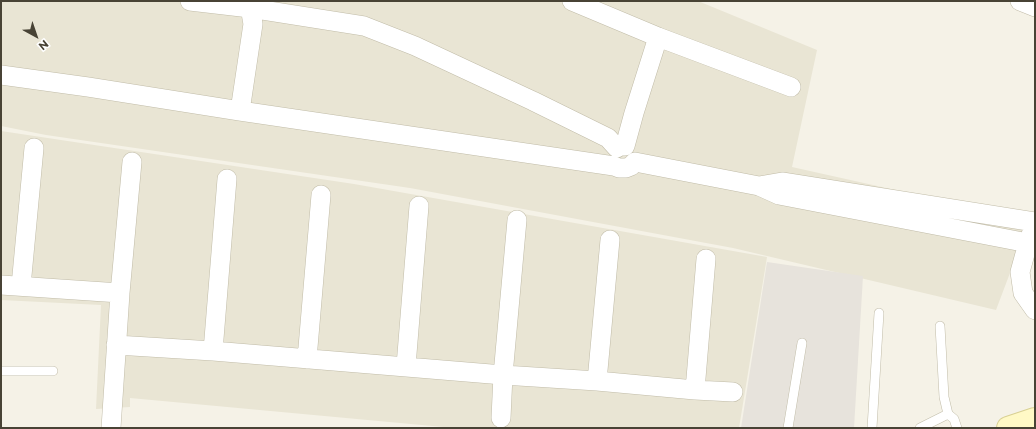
<!DOCTYPE html>
<style>
body{margin:0}
#map{position:relative;width:1036px;height:429px;overflow:hidden;background:#f5f2e7;font-family:Montserrat,sans-serif}
canvas{display:block}
.frame{position:absolute;inset:0;border:2px solid #484335;pointer-events:none}
.north{position:absolute;left:16px;top:16px;width:40px;height:40px;-webkit-text-stroke:3px #fff;paint-order:stroke;rotate:140deg;font-size:11px;font-weight:700;line-height:16px;text-align:center;color:#484335}
.north::after{content:'';display:block;margin:auto;width:14px;height:18px;background:#484335;clip-path:polygon(50% 0,100% 100%,50% 72%,0 100%)}
</style>
<div id="map">
<canvas width="1036" height="429"></canvas>
<div class="frame"></div>
<div class="north">N</div>
</div>
<script>
const g = document.querySelector('canvas').getContext('2d');
g.lineJoin = 'round';
function paint(path, color) { g.fillStyle = color; g.fill(path, 'evenodd'); }
const toPath = rows => new Path2D(rows.map(r => 'M' + r).join(''));
function stroke(path, color, width, dash) { g.strokeStyle = color; g.lineWidth = width; g.lineCap = dash ? 'butt' : 'round'; g.setLineDash(dash || []); g.stroke(path); }
const residential = toPath([
 [1,1,698,1,817,50,792,167,1030,220,996,310,733,248,410,188,46,135,1,126],
 [1,131,354,184,767,257,739,428,454,428,130,398,130,407,96,409,101,305,1,300]
]);
const industrial = toPath([
 [767,262,863,276,854,428,741,428]
]);
const lane = toPath([
 [940,326,944,397,948,414,954,419,957,428],
 [1,371,53,371],
 [788,428,802,343],
 [872,428,879,313],
 [920,428,948,414]
]);
const street = toPath([
 [190,1,250,8,364,26,415,46,533,101,608,138,617,148],
 [572,1,658,37,791,87],
 [1020,1,1035,7],
 [1,75,88,87,240,111,614,166,619,168,626,168,631,166,635,162,759,186,779,195,1028,243],
 [240,111,253,24,249,1],
 [625,146,634,113,658,37],
 [759,186,782,182,1035,222],
 [1032,232,1028,243,1020,272,1023,293,1035,310],
 [1,285,120,293],
 [21,286,34,148],
 [116,345,213,351,503,375,597,381,695,390,733,392],
 [213,351,227,179],
 [307,359,321,195],
 [406,366,419,206],
 [597,381,610,240],
 [695,390,706,259],
 [501,418,503,375,517,220],
 [111,428,120,293,132,162]
]);
const secondary = toPath([
 [1008,428,1035,419]
]);
paint(residential, '#e9e5d4');
paint(industrial, '#e7e3dc');
stroke(lane, '#c1bca8', 10);
stroke(street, '#c1bca8', 20);
stroke(secondary, '#d8d093', 24);
stroke(lane, '#fff', 9);
stroke(street, '#fff', 19);
stroke(secondary, '#fff9c6', 22);
</script>
